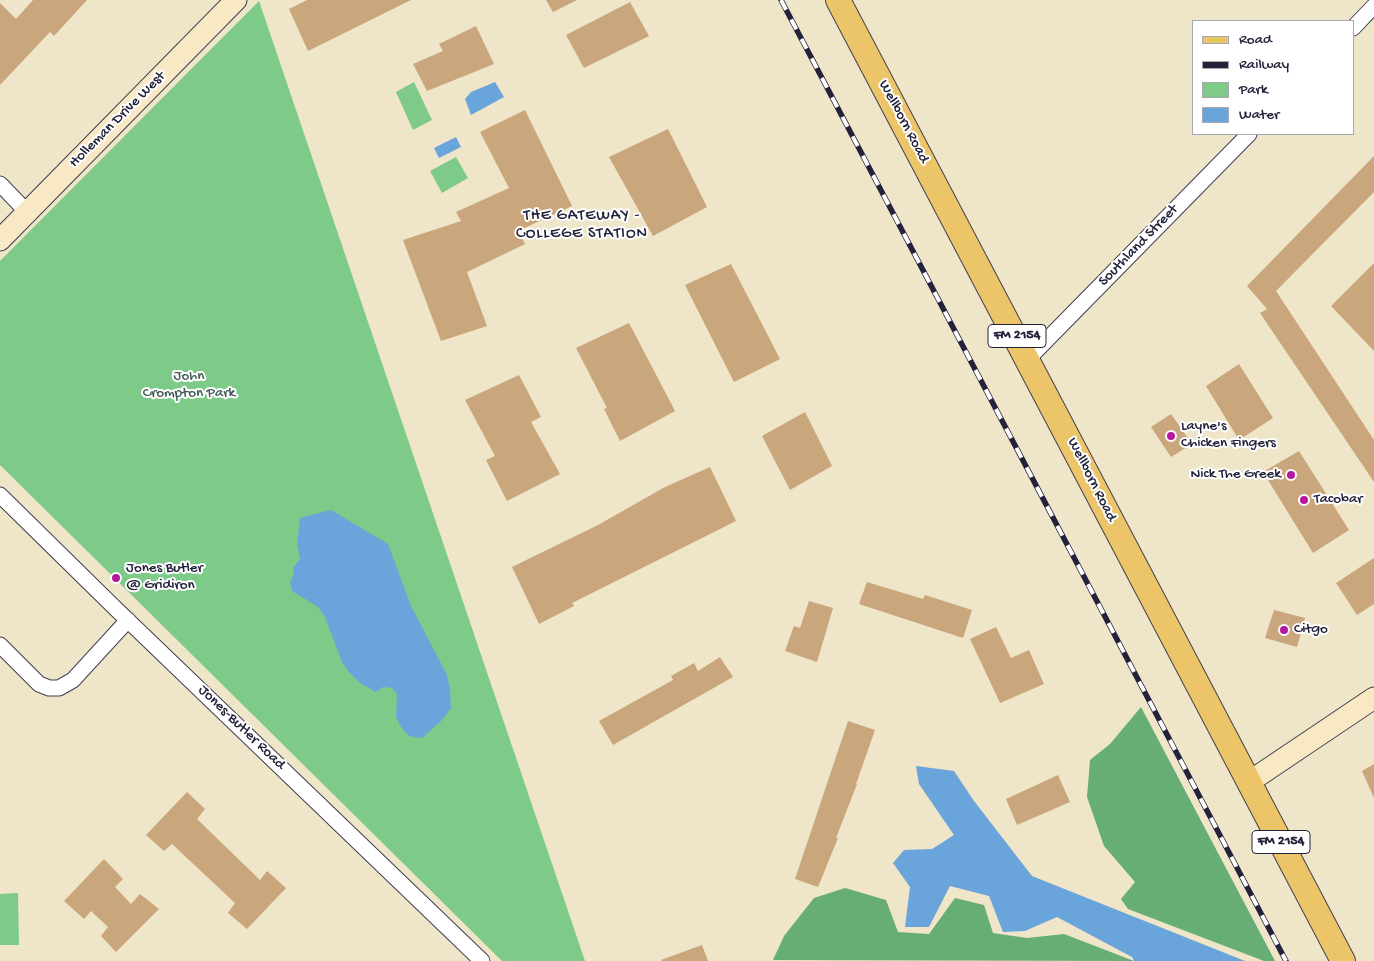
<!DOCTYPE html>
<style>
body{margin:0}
#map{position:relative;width:1374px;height:961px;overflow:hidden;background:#efe5c8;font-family:"Gochi Hand",sans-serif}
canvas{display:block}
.legend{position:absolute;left:1192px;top:20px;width:162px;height:115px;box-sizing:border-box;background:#fff;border:1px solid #a7a7b1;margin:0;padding:6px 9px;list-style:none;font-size:15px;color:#22223b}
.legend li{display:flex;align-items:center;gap:10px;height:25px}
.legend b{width:25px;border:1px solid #a7a7b1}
</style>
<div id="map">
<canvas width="1374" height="961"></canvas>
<ul class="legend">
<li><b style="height:6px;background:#edc569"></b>Road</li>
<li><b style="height:6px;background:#22223b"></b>Railway</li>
<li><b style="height:14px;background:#7dca89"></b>Park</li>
<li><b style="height:14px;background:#69a5da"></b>Water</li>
</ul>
</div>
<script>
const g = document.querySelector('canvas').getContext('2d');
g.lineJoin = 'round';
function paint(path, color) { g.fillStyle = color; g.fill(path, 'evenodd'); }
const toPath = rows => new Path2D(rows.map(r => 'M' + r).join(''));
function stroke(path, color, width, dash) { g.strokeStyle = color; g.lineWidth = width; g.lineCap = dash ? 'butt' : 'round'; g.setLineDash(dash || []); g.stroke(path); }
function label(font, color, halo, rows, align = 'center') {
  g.font = font + ' "Gochi Hand",sans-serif'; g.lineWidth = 4; g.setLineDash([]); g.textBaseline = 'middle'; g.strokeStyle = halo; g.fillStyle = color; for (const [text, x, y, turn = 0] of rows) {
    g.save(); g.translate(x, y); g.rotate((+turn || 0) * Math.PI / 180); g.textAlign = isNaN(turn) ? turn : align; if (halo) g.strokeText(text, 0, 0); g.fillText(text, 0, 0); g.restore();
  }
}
const green = toPath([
 [259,1,585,961,502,961,0,465,0,261],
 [414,82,432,120,413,130,396,92],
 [456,157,468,178,442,193,430,171],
 [18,893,19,945,0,945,0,894]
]);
const forest = toPath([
 [1141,707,1275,961,1264,961,1128,909,1121,899,1135,882,1104,846,1087,797,1090,760,1110,744],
 [845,888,886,900,898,932,929,934,955,898,984,905,993,933,1027,938,1064,934,1134,961,773,960,784,936,814,898]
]);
const water = toPath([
 [495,82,504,97,471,115,465,99,471,92],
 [456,137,461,147,439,158,434,148],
 [331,510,388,544,411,606,446,673,450,688,451,708,441,721,422,738,409,736,401,727,396,717,397,694,392,688,383,687,376,692,361,684,349,672,342,662,325,617,318,607,292,591,290,582,294,574,293,568,300,559,297,544,300,518],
 [916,766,954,771,974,801,1032,876,1245,961,1134,961,1132,957,1057,917,1025,931,1003,932,989,896,950,886,929,927,905,927,910,887,893,863,904,850,932,849,954,835,919,784]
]);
const building = toPath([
 [33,0,87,0,54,36,50,32,0,85,0,3,16,19],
 [307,0,411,0,308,51,289,9],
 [546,0,577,0,553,12],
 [630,2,649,36,584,68,566,35],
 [476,26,494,64,427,91,413,64,443,51,439,44],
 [525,110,572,206,518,231,525,244,467,272,487,326,441,341,403,240,461,221,456,212,509,188,480,132],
 [668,129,707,207,653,236,609,157],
 [1374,156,1374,192,1276,291,1374,440,1374,482,1260,313,1267,309,1247,286],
 [1374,263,1374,351,1331,306],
 [731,264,780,359,734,382,685,285],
 [629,323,675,411,620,441,604,409,607,408,576,348],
 [1239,364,1273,418,1239,440,1206,386],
 [519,375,541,417,531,422,560,474,507,501,486,460,495,456,465,400],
 [805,412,832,466,790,490,762,436],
 [1171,414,1192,444,1171,457,1151,427],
 [1299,451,1349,530,1313,553,1263,472],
 [710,467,736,521,572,603,574,606,539,624,512,567,598,525,665,487],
 [1374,558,1374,604,1357,615,1336,583],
 [867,582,923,599,925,595,972,610,963,638,859,604],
 [809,601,833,608,817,662,785,651,794,626,800,628],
 [1274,610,1305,618,1297,647,1265,638],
 [996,627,1011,658,1029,650,1044,684,1000,703,970,639],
 [720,657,733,677,613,745,599,721,673,680,671,676,694,663,698,671],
 [848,721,875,730,856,784,857,784,836,838,838,838,818,887,795,879],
 [1374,764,1374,798,1362,771],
 [1058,775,1070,802,1017,825,1006,799],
 [187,792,205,809,197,819,260,880,267,871,286,888,247,929,228,913,235,903,172,844,164,851,146,835],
 [104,859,123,879,115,887,131,904,140,894,159,909,116,952,101,936,108,927,91,911,84,919,64,901],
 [702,945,708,961,662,961,661,960]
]);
const street = toPath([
 [1353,28,1374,6],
 [0,184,27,212],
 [1028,359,1249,134],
 [0,495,116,609,482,961],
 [0,645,39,684,49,688,59,688,73,680,128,620]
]);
const secondary = toPath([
 [0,240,236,0],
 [1249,782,1374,698]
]);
const primary = toPath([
 [838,0,1343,961]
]);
const rail = toPath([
 [781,0,1286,961]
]);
const markers = [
 [1171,436,5,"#b5179e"],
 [1291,475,5,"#b5179e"],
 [1304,500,5,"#b5179e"],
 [116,578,5,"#b5179e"],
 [1284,630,5,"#b5179e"]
];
const shields = [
 [1017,336,58],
 [1281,842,58]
];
const shieldNames = [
 ["FM 2154",1017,336],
 ["FM 2154",1281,842]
];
const streetNames = [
 ["Holleman Drive West",118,120,-45],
 ["Wellborn Road",903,122,62],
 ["Southland Street",1139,246,-46],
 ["Wellborn Road",1091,480,63],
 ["Jones-Butler Road",241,728,44]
];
const parkNames = [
 ["John",189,377],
 ["Crompton Park",189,394]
];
const poiNames = [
 ["Layne's",1181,427],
 ["Chicken Fingers",1181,444],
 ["Nick The Greek",1281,475,"right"],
 ["Tacobar",1314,500],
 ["Jones Butler",126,569],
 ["@ Gridiron",126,586],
 ["Citgo",1294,630]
];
const neighbourhoodNames = [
 ["THE GATEWAY -",582,217],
 ["COLLEGE STATION",582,235]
];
paint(green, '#7dca89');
paint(forest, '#66ae75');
paint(water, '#69a5da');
paint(building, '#c9a67c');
stroke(street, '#413f50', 17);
stroke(secondary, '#413f50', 23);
stroke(primary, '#413f50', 26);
stroke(street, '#fff', 15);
stroke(secondary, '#f8e8c3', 21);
stroke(primary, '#edc569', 24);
stroke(rail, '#22223b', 5.5);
stroke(rail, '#fff', 4, [11]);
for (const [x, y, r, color] of markers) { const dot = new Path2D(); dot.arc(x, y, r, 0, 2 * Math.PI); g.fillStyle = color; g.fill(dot); stroke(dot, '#fff', 2); }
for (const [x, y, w] of shields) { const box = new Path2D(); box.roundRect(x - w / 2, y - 11.5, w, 23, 4); g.fillStyle = '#fff'; g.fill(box); stroke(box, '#22223b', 1); }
label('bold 14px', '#22223b', null, shieldNames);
label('15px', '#22223b', '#fff', streetNames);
label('15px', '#425d56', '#fff', parkNames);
label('15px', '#22223b', '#fff', poiNames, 'left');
g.letterSpacing = '1px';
label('16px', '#22223b', '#fff', neighbourhoodNames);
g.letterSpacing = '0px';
</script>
